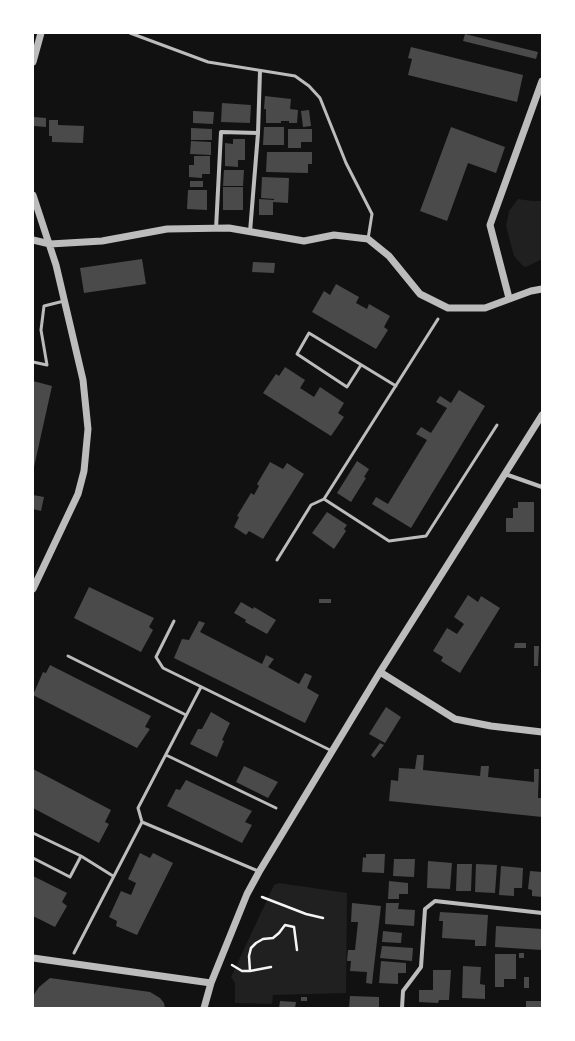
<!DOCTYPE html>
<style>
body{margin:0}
#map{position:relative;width:575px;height:1041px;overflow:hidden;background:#111;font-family:Raleway,sans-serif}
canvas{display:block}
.frame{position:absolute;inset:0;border:34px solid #fff;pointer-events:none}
</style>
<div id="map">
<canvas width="575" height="1041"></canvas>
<div class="frame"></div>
</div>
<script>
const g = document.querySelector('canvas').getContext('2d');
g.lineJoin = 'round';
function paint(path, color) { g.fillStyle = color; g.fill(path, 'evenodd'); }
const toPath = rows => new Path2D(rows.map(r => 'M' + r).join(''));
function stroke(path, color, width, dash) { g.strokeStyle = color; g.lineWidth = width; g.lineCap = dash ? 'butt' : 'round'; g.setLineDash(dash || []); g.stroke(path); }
const green = toPath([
 [518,199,532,201,542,201,542,259,526,267,523,266,514,256,506,226,509,211],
 [279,883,347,893,346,993,273,995,272,1004,235,1003,235,983,231,977,274,885]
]);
const building = toPath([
 [465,34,538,52,536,59,463,41],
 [411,47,523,75,517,102,408,75,412,59,408,58],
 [265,96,291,99,290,109,298,110,297,123,289,123,289,121,281,121,281,123,266,123,266,109,264,109],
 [222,103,251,105,250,123,221,122],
 [309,110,311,126,303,127,301,111],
 [193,111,214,112,213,124,193,123],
 [34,117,46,118,46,127,34,126],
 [49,120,58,120,58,125,84,126,83,143,52,142,52,136,49,136],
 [264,127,284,127,284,145,263,145],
 [451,127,505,147,496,173,468,163,447,221,420,211],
 [191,128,212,129,212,140,191,140],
 [288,129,312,129,312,142,301,142,301,148,288,148],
 [233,139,245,139,245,160,238,160,238,167,225,166,225,143,233,144],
 [191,141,211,142,211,155,190,154],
 [267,152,312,152,312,164,308,164,308,173,266,172],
 [194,156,210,156,210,174,202,174,202,178,189,177,189,165,194,165],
 [224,170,244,170,243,186,223,186],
 [262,177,289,178,288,203,273,202,273,215,259,215,259,199,274,200,274,199,261,198],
 [190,181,203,181,203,187,190,187],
 [223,187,243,187,243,210,223,210],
 [188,190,207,190,207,210,187,209],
 [142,259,146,284,84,293,80,268],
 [253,262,275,263,274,273,252,272],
 [336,284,359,297,356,303,367,309,369,304,390,316,384,327,388,330,376,349,312,312,324,291,330,295],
 [285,367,305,380,300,388,314,397,320,387,344,403,338,413,344,417,331,436,263,393,276,374,279,376],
 [33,381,52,386,34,467,33,467],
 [459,390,485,406,411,528,372,504,376,497,388,504,427,440,416,434,421,427,431,433,447,408,436,402,440,396,451,403],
 [357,461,369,469,364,477,366,478,351,502,337,493],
 [270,462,283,469,287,463,304,474,263,539,249,531,246,535,234,527,239,517,237,516,251,493,254,495,259,486,257,484],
 [33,495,44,497,41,511,33,509],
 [518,502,534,502,534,532,506,532,506,518,513,518,513,508,518,508],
 [327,512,347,525,344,529,346,531,334,549,312,533],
 [89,587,154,618,149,627,153,630,141,652,74,618],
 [468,595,478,602,481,596,500,608,460,673,441,661,443,657,433,651,447,628,457,634,464,624,454,617],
 [319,599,331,599,331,603,319,603],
 [241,602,253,609,254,607,276,620,267,634,245,622,246,620,234,613],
 [199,621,205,623,200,632,262,664,266,655,274,659,268,667,299,684,305,673,312,676,307,688,319,695,305,723,174,658,182,639,189,640],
 [515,643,526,643,526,648,514,648],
 [534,646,539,646,538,666,534,666],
 [50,665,151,716,145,727,150,729,137,748,33,695,43,672,46,673],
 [386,707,401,717,385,743,369,734],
 [211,712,230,723,222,740,224,741,217,757,190,744,198,729,202,729],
 [380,743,384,745,374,758,371,755],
 [417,755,424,755,423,770,480,776,481,766,489,766,488,777,534,782,534,769,539,769,538,798,542,798,542,817,389,801,391,780,398,781,399,768,415,769],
 [244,766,278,782,268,798,236,782],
 [33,769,111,810,105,822,109,824,99,843,33,808],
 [186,780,252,811,245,822,252,825,242,843,167,806,176,789,180,790],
 [140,853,150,858,153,853,173,863,137,935,116,926,117,921,109,917,121,891,131,895,136,883,128,879],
 [366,854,385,854,384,873,362,872,363,857,366,858],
 [394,859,415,859,414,877,393,876],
 [428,861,452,863,450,889,427,888],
 [457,864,472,864,471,891,456,891],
 [476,864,497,865,495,893,475,892],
 [501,866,523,868,522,888,514,888,514,896,499,895],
 [530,871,542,872,542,897,532,896,532,890,528,889],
 [33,876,67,893,62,902,67,906,55,927,33,916],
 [389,881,408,883,408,894,399,894,399,899,388,899],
 [352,903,381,906,372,984,366,983,367,972,350,971,351,961,347,961,348,950,355,950,358,922,351,922],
 [386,903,399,903,398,909,415,910,414,926,385,924],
 [440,912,488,915,486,946,475,946,475,940,442,938,443,921,439,921],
 [496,926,542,929,542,950,495,947],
 [383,931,402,933,401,943,382,942],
 [382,946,413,948,412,961,380,958],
 [519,953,524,953,524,958,519,958],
 [495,954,516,954,516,979,504,979,504,987,495,987],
 [381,961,406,963,406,973,398,973,398,984,379,983],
 [463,966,481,967,480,984,485,985,485,999,462,998],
 [433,970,451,970,449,1000,439,1000,438,1003,419,1002,419,990,433,990],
 [524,977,529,977,529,988,524,988],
 [50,978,150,992,160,998,164,1003,165,1008,34,1008,33,996,39,987],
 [350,996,379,997,379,1008,349,1008],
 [301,997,307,997,307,1001,301,1001],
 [280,1001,296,1002,295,1008,279,1008],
 [526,1001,542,1001,542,1008,526,1008]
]);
const path = toPath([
 [262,897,306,914,323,918],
 [232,965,242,971,250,971,271,967],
 [250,971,249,956,251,948,256,943,263,939,273,938,279,933,285,925,294,927,297,950]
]);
const service = toPath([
 [130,33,208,62,295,76,309,86,320,98,346,163,372,214,368,239],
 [33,362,47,365,41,330,44,306,64,301],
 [361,365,347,387,297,354,309,333,396,386],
 [324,499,389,541,426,536,497,425],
 [277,560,311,505,324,499,438,319],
 [174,621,156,657,163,668,332,751],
 [68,656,186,715],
 [166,755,276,808],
 [142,822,258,871],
 [33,833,81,856,113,876],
 [33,858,70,877,81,856],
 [74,953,142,822,138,808,201,687]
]);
const minor = toPath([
 [216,229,221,132,258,133,260,71],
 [250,232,258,133],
 [505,474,542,487],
 [402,1008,403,991,421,967,425,909,435,901,542,913]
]);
const tertiary = toPath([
 [33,62,41,33],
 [33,195,56,265,83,380,88,429,84,471,78,494,33,589],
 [33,240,50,244,102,241,167,229,229,228,304,241,334,235,368,239,389,256,420,294,448,308,485,308,531,291,542,289],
 [509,298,490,225,542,81],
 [380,672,455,719,491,726,542,732],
 [33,958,211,983],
 [204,1008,211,983,247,894,259,872,380,672,542,415]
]);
paint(green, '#202020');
paint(building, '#4a4a4a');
stroke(path, '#f5f5f5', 2.5);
stroke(service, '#bcbcbc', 3);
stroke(minor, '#bcbcbc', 4);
stroke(tertiary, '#bcbcbc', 7);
</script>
